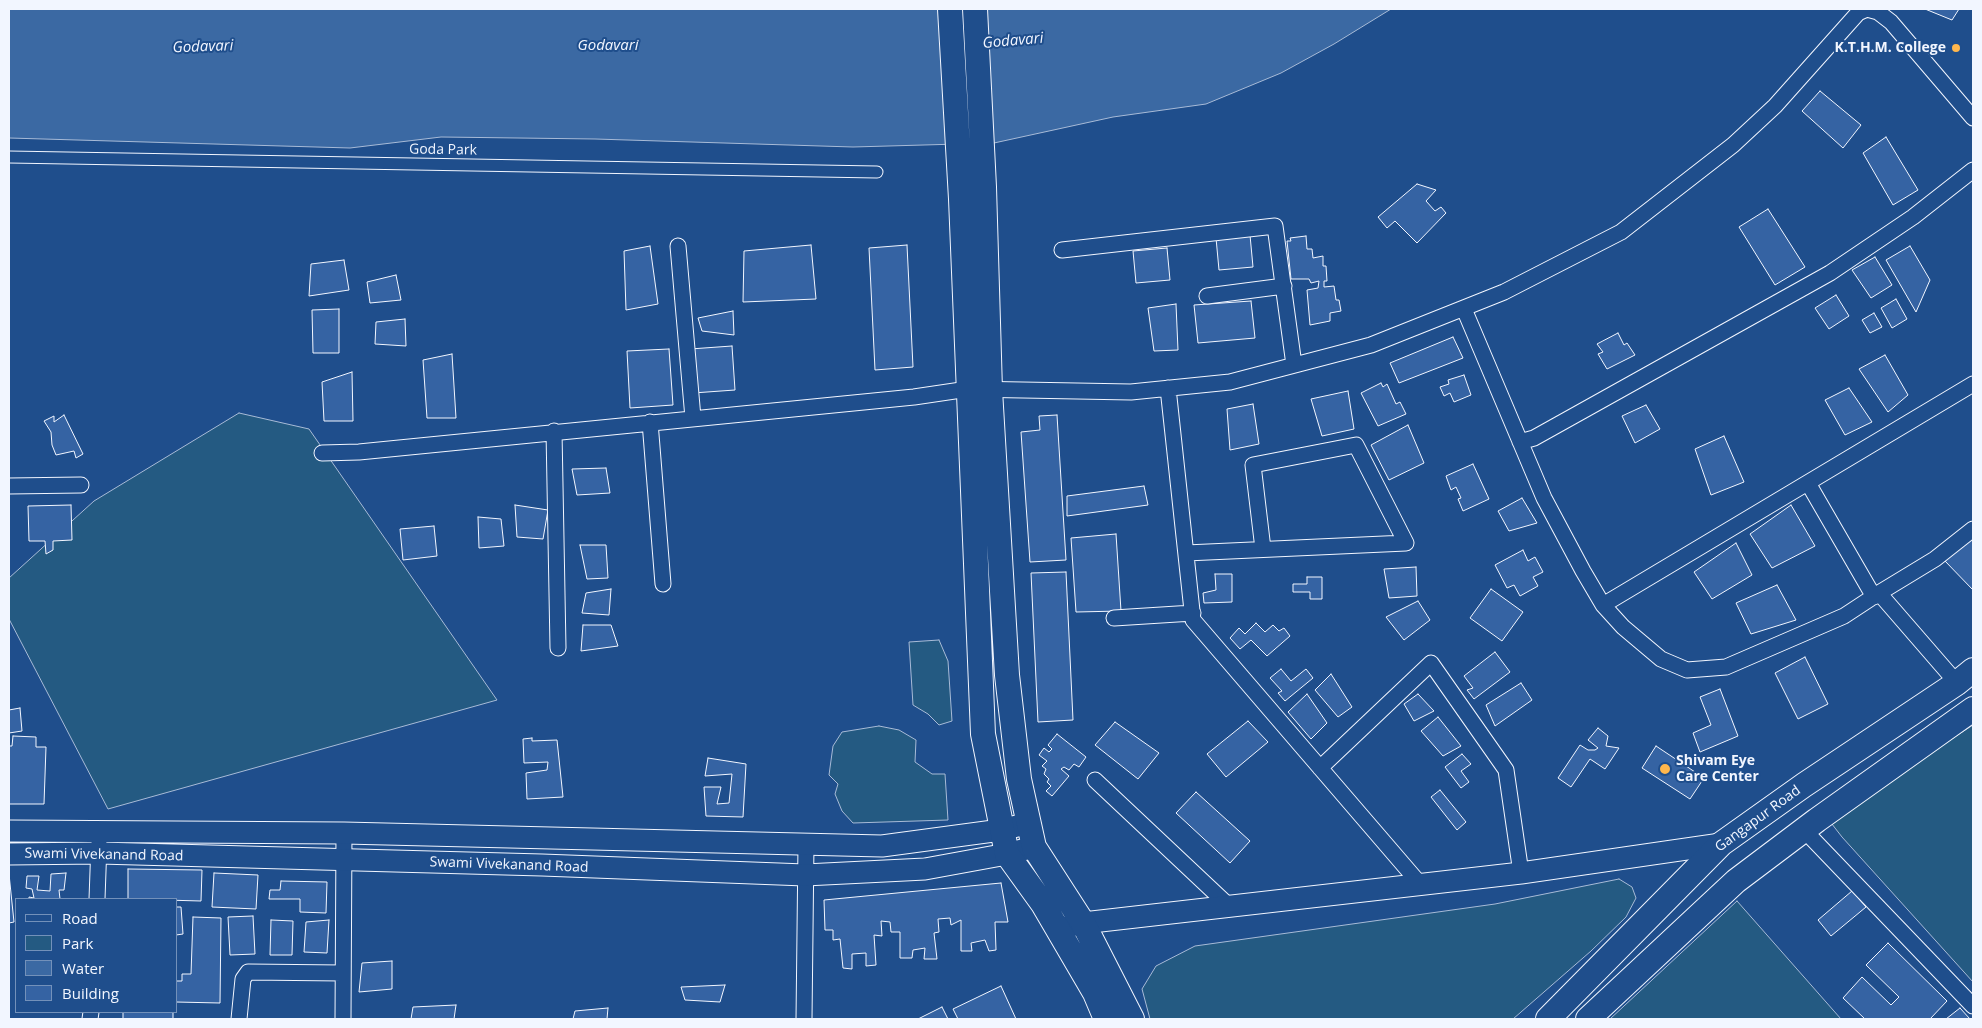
<!DOCTYPE html>
<style>
body{margin:0}
#map{position:relative;width:1982px;height:1028px;overflow:hidden;background:#1f4e8c;font-family:"Open Sans",sans-serif}
canvas{display:block}
.frame{position:absolute;inset:0;border:10px solid #f2f6ff;pointer-events:none}
.legend{position:absolute;left:15px;top:898px;width:162px;height:115px;box-sizing:border-box;background:#1f4e8c;border:1px solid #7391ba;margin:0;padding:6px 9px;list-style:none;font-size:15px;color:#f2f6ff}
.legend li{display:flex;align-items:center;gap:10px;height:25px}
.legend b{width:25px;border:1px solid #7391ba}
</style>
<div id="map">
<canvas width="1982" height="1028"></canvas>
<div class="frame"></div>
<ul class="legend">
<li><b style="height:6px;background:#1f4e8c"></b>Road</li>
<li><b style="height:14px;background:#245a82"></b>Park</li>
<li><b style="height:14px;background:#3b69a3"></b>Water</li>
<li><b style="height:14px;background:#3563a3"></b>Building</li>
</ul>
</div>
<script>
const g = document.querySelector('canvas').getContext('2d');
g.lineJoin = 'round';
function paint(path, color) { g.fillStyle = color; g.fill(path, 'evenodd'); }
const toPath = rows => new Path2D(rows.map(r => 'M' + r).join(''));
function stroke(path, color, width, dash) { g.strokeStyle = color; g.lineWidth = width; g.lineCap = dash ? 'butt' : 'round'; g.setLineDash(dash || []); g.stroke(path); }
function label(font, color, halo, rows, align = 'center') {
  g.font = font + ' "Open Sans",sans-serif'; g.lineWidth = 4; g.setLineDash([]); g.textBaseline = 'middle'; g.strokeStyle = halo; g.fillStyle = color; for (const [text, x, y, turn = 0] of rows) {
    g.save(); g.translate(x, y); g.rotate((+turn || 0) * Math.PI / 180); g.textAlign = isNaN(turn) ? turn : align; if (halo) g.strokeText(text, 0, 0); g.fillText(text, 0, 0); g.restore();
  }
}
const green = toPath([
 [239,413,309,429,497,700,108,809,9,619,9,578,94,501,239,413],
 [939,640,948,661,952,721,939,725,928,714,913,705,909,642,939,640],
 [1973,725,1973,982,1842,837,1828,819,1973,725],
 [879,726,899,730,916,740,915,762,932,774,945,774,948,820,853,823,842,811,835,794,838,784,829,775,833,746,842,732,879,726],
 [1619,879,1632,887,1636,898,1626,917,1591,951,1513,1019,1150,1019,1142,989,1156,966,1195,946,1495,904,1619,879],
 [1737,901,1841,1019,1610,1019,1737,901]
]);
const water = toPath([
 [9,9,1391,9,1334,44,1281,73,1206,104,1113,117,994,143,853,147,595,139,441,137,350,148,9,138,9,9]
]);
const building = toPath([
 [1925,9,1959,9,1952,20,1925,9],
 [1820,91,1861,125,1843,148,1802,111,1820,91],
 [1886,137,1918,190,1893,205,1863,153,1886,137],
 [1417,184,1436,190,1426,201,1435,211,1441,207,1446,213,1417,243,1395,221,1387,228,1378,217,1417,184],
 [1768,209,1805,267,1775,285,1739,227,1768,209],
 [1250,235,1253,267,1219,270,1216,238,1250,235],
 [1306,236,1307,249,1312,249,1313,258,1323,256,1323,266,1326,266,1327,281,1324,281,1324,287,1334,286,1336,300,1339,300,1341,311,1330,313,1330,321,1310,325,1307,290,1318,288,1319,281,1311,283,1309,279,1291,279,1287,241,1291,241,1290,238,1306,236],
 [811,245,816,299,743,302,744,251,811,245],
 [907,245,913,367,875,370,869,248,907,245],
 [650,246,658,304,626,310,624,251,650,246],
 [1910,246,1930,280,1916,312,1886,260,1910,246],
 [1167,248,1170,280,1136,283,1133,251,1167,248],
 [1875,257,1892,285,1871,298,1852,270,1875,257],
 [344,260,349,290,309,296,311,264,344,260],
 [396,275,401,300,370,303,367,282,396,275],
 [1836,295,1849,316,1829,329,1815,308,1836,295],
 [1896,299,1907,319,1892,328,1881,308,1896,299],
 [1251,301,1255,338,1198,343,1194,305,1251,301],
 [1176,304,1178,350,1154,351,1148,308,1176,304],
 [339,309,339,353,313,353,312,310,339,309],
 [733,311,734,335,702,331,698,318,733,311],
 [1874,313,1882,327,1870,333,1862,320,1874,313],
 [405,319,406,346,375,344,376,322,405,319],
 [1618,333,1624,345,1627,343,1635,355,1607,369,1598,354,1603,352,1597,344,1618,333],
 [1453,337,1463,358,1399,383,1390,363,1453,337],
 [732,346,735,390,693,393,690,349,732,346],
 [669,349,673,405,630,408,627,351,669,349],
 [452,354,456,418,427,418,423,360,452,354],
 [1885,355,1908,395,1888,412,1859,369,1885,355],
 [352,372,353,421,324,421,322,382,352,372],
 [1464,375,1471,395,1454,402,1450,393,1444,396,1440,387,1449,384,1448,380,1464,375],
 [1381,383,1383,387,1387,384,1396,404,1400,402,1406,414,1378,426,1361,393,1381,383],
 [1849,388,1872,422,1845,435,1825,400,1849,388],
 [1348,391,1354,429,1322,436,1311,399,1348,391],
 [1253,404,1259,444,1230,450,1227,409,1253,404],
 [1646,405,1660,429,1635,443,1622,416,1646,405],
 [64,415,83,454,76,458,74,451,56,455,52,445,51,432,44,421,54,416,54,422,64,415],
 [1057,415,1066,560,1030,562,1021,432,1040,430,1039,416,1057,415],
 [1408,425,1424,463,1389,480,1371,445,1408,425],
 [1724,436,1744,482,1711,495,1695,449,1724,436],
 [1473,464,1489,499,1463,511,1458,499,1461,498,1456,487,1451,490,1446,476,1473,464],
 [606,468,610,493,577,495,572,469,606,468],
 [1144,486,1148,505,1067,516,1067,496,1144,486],
 [1522,498,1537,523,1509,531,1498,511,1522,498],
 [71,505,72,540,53,541,53,550,46,554,45,541,29,541,28,506,71,505],
 [515,505,548,510,543,539,517,537,515,505],
 [1791,505,1815,546,1772,568,1750,534,1791,505],
 [478,517,501,519,504,546,479,548,478,517],
 [434,526,437,556,403,560,400,529,434,526],
 [1116,534,1121,611,1076,612,1071,538,1116,534],
 [1973,537,1973,590,1944,560,1973,537],
 [1736,543,1752,575,1712,599,1694,572,1736,543],
 [580,545,606,545,608,578,587,579,580,545],
 [1523,550,1528,561,1535,557,1543,572,1533,577,1538,586,1520,596,1514,585,1507,588,1495,565,1523,550],
 [1416,567,1417,596,1389,598,1384,569,1416,567],
 [1066,572,1073,720,1038,722,1031,573,1066,572],
 [1215,574,1232,574,1232,602,1204,603,1203,593,1216,590,1215,574],
 [1307,577,1322,577,1322,599,1310,599,1310,592,1293,592,1293,584,1307,584,1307,577],
 [1777,585,1796,620,1751,634,1736,603,1777,585],
 [611,589,609,615,582,613,586,593,611,589],
 [1491,589,1523,612,1502,641,1470,618,1491,589],
 [1418,601,1430,620,1404,640,1386,617,1418,601],
 [1256,623,1265,632,1273,625,1279,631,1284,628,1290,636,1267,656,1251,640,1240,649,1230,638,1239,628,1245,634,1256,623],
 [583,625,611,625,618,646,581,651,583,625],
 [1495,652,1510,672,1474,699,1467,690,1473,688,1464,676,1495,652],
 [1805,657,1828,704,1798,719,1775,673,1805,657],
 [1281,669,1291,681,1306,669,1313,678,1285,701,1278,693,1282,691,1270,678,1281,669],
 [1331,674,1352,707,1338,717,1315,690,1331,674],
 [1521,683,1532,700,1495,726,1486,705,1521,683],
 [1720,689,1738,736,1700,752,1693,733,1711,725,1700,697,1720,689],
 [1307,694,1327,723,1311,739,1288,712,1307,694],
 [1418,694,1434,711,1414,721,1404,704,1418,694],
 [20,708,22,731,9,733,9,710,20,708],
 [1438,717,1461,746,1443,756,1421,731,1438,717],
 [1248,721,1268,742,1226,777,1207,754,1248,721],
 [1115,722,1159,753,1138,779,1095,745,1115,722],
 [1598,728,1608,736,1606,746,1619,748,1605,769,1590,759,1571,787,1558,778,1580,745,1588,750,1595,750,1598,748,1588,740,1598,728],
 [1057,734,1086,757,1079,767,1074,764,1069,770,1064,767,1061,769,1069,776,1052,796,1046,791,1051,786,1047,782,1049,779,1044,774,1046,769,1042,766,1047,761,1039,755,1044,748,1049,752,1052,749,1048,745,1057,734],
 [13,736,36,737,36,747,46,747,44,804,9,804,9,746,12,746,13,736],
 [532,738,532,741,557,740,563,797,527,799,526,773,547,770,548,762,524,763,523,739,532,738],
 [1656,746,1704,778,1690,799,1642,768,1656,746],
 [1462,754,1471,764,1461,771,1469,782,1461,788,1445,767,1462,754],
 [708,758,746,764,743,817,706,816,704,787,721,787,717,804,729,803,732,774,705,776,708,758],
 [1440,790,1466,822,1457,830,1431,797,1440,790],
 [1196,792,1250,841,1230,863,1176,813,1196,792],
 [128,869,202,870,201,901,128,899,128,869],
 [66,873,64,890,59,890,60,899,29,899,29,897,34,898,32,889,26,888,27,876,39,876,37,890,50,891,51,874,66,873],
 [214,873,258,875,256,909,212,907,214,873],
 [9,874,14,922,9,923,9,874],
 [281,881,327,882,326,913,300,912,300,899,269,899,270,890,280,890,281,881],
 [1001,883,1008,922,995,922,996,950,989,951,985,940,971,943,972,951,961,951,961,920,951,925,950,918,938,919,939,932,934,933,937,959,924,959,925,948,913,950,912,958,900,958,900,932,891,932,890,922,881,921,882,936,874,935,876,965,866,966,866,953,852,954,852,969,843,968,840,939,833,940,833,930,825,930,824,900,1001,883],
 [1852,891,1866,907,1831,936,1818,920,1852,891],
 [176,907,181,907,183,934,176,935,176,907],
 [253,916,255,954,230,955,228,917,253,916],
 [193,917,221,918,220,1003,176,1002,176,981,182,981,182,974,191,974,193,917],
 [271,920,293,921,292,955,270,955,271,920],
 [329,920,327,953,304,952,306,922,329,920],
 [1888,943,1947,1001,1930,1019,1865,1019,1843,998,1862,977,1891,1005,1899,997,1866,965,1888,943],
 [392,961,392,989,359,992,362,963,392,961],
 [725,985,720,1002,685,1000,681,987,725,985],
 [1001,986,1016,1019,958,1019,953,1009,1001,986],
 [456,1005,454,1019,411,1019,413,1007,456,1005],
 [942,1007,948,1019,918,1019,942,1007],
 [608,1008,607,1019,573,1019,575,1011,608,1008],
 [1960,1008,1970,1019,1946,1019,1960,1008],
 [123,1012,173,1012,173,1019,123,1019,123,1012]
]);
const pedestrian = toPath([
 [9,157,877,172]
]);
const minor = toPath([
 [678,246,693,418],
 [1062,250,1275,226,1294,365],
 [1207,296,1284,286],
 [1464,309,1544,498,1583,571,1603,605,1623,627,1661,659,1687,670,1726,667,1844,616,1879,593,1957,683],
 [1168,388,1193,620,1420,884],
 [650,422,663,584],
 [554,431,558,648],
 [1520,442,1534,438,1830,273,1913,217,1973,170],
 [322,453,359,452,914,397,968,389,1131,392,1230,382,1371,345,1504,292,1621,232,1733,145,1775,106,1858,13,1867,9,1878,12,1891,22,1973,118],
 [1808,483,1874,597],
 [9,486,81,485],
 [1186,553,1406,543,1356,445,1253,465,1263,549],
 [1879,593,1935,559,1973,529],
 [1603,605,1973,384],
 [1114,618,1193,613],
 [1320,768,1431,663,1506,770,1521,873],
 [1095,780,1229,906],
 [1804,830,1973,1006],
 [97,899,99,843],
 [90,1019,91,1012],
 [239,1019,243,979,248,972,342,973],
 [343,1019,344,833],
 [804,1019,806,844]
]);
const secondary = toPath([
 [9,831,344,833,882,846,1001,830,1029,823],
 [9,854,99,853,542,865,805,875,925,869,1007,854,1034,847],
 [1058,929,1083,923,1521,873,1721,844]
]);
const primary = toPath([
 [950,9,961,199,983,734,1007,854,1043,904,1095,993,1106,1019],
 [975,9,984,187,990,390,1007,675,1019,779,1034,847,1083,923,1132,1019],
 [1548,1019,1721,844,1804,785,1957,683,1973,670],
 [1588,1019,1736,881,1817,820,1973,709]
]);
const markers = [
 [1956,48,5,"#ffb74d"],
 [1665,769,6,"#ffb74d"]
];
const poiNames = [
 ["K.T.H.M. College",1946,48],
 ["Shivam Eye",1676,761,"left"],
 ["Care Center",1676,777,"left"]
];
const streetNames = [
 ["Goda Park",443,150,1],
 ["Gangapur Road",1758,819,-36],
 ["Swami Vivekanand Road",104,855,1],
 ["Swami Vivekanand Road",509,865,2]
];
const waterNames = [
 ["Godavari",1013,41,-5],
 ["Godavari",608,46],
 ["Godavari",203,47,-2]
];
paint(green, '#245a82');
stroke(green, '#a8bbd7', 1);
paint(water, '#3b69a3');
stroke(water, '#a8bbd7', 1);
paint(building, '#3563a3');
stroke(building, '#f2f6ff', 1);
stroke(pedestrian, '#f2f6ff', 13);
stroke(minor, '#f2f6ff', 17);
stroke(secondary, '#f2f6ff', 23);
stroke(primary, '#f2f6ff', 26);
stroke(pedestrian, '#1f4e8c', 11);
stroke(minor, '#1f4e8c', 15);
stroke(secondary, '#1f4e8c', 21);
stroke(primary, '#1f4e8c', 24);
for (const [x, y, r, color] of markers) { const dot = new Path2D(); dot.arc(x, y, r, 0, 2 * Math.PI); g.fillStyle = color; g.fill(dot); stroke(dot, '#1f4e8c', 2); }
label('bold 14px', '#f2f6ff', '#1f4e8c', poiNames, 'right');
label('14px', '#f2f6ff', '#1f4e8c', streetNames);
label('italic 15px', '#f2f6ff', '#1f4e8c', waterNames);
</script>
